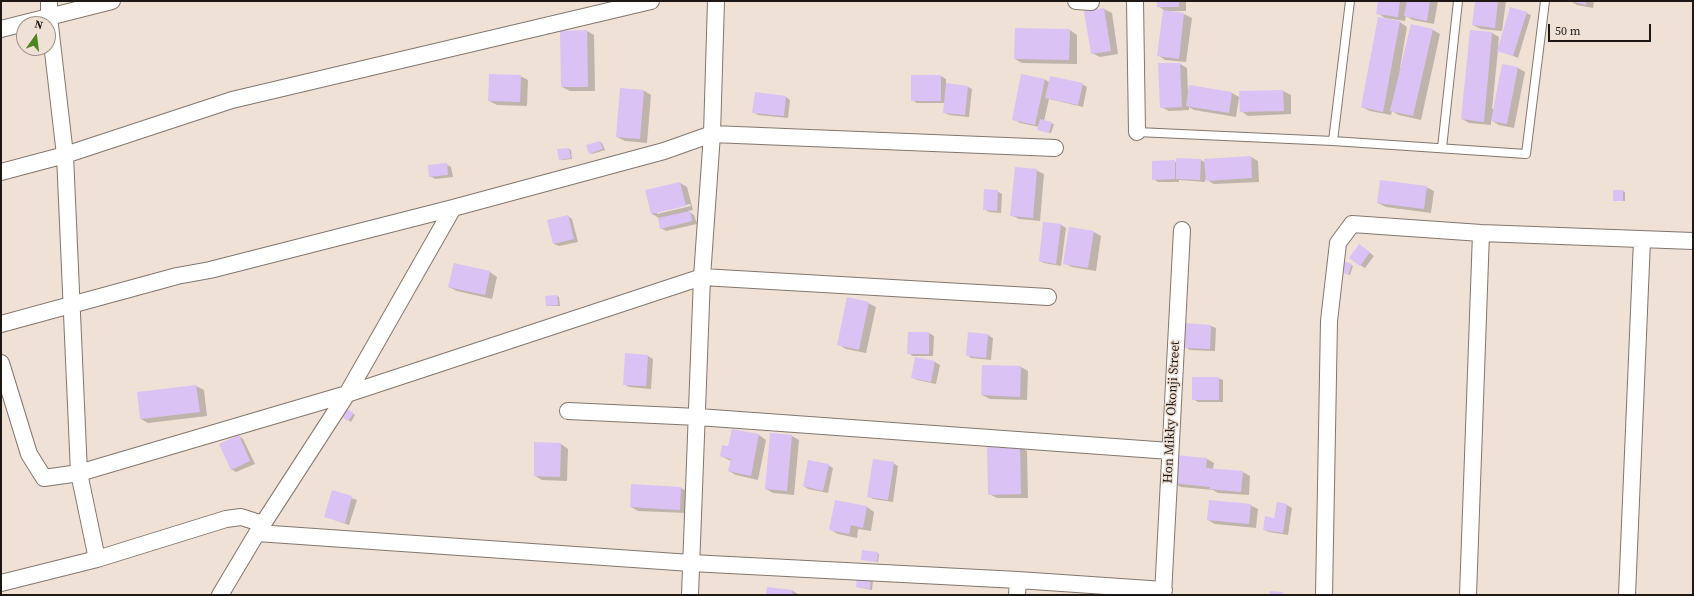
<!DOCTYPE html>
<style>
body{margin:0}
#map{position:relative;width:1694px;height:596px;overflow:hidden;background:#efe1d6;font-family:"Source Serif 4",serif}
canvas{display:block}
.frame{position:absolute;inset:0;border:2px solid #1d1815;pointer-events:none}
.north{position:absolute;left:16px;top:16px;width:40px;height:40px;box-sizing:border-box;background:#efe1d6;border:1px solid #9b9189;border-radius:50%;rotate:14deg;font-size:11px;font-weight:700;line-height:16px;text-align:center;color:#1d1815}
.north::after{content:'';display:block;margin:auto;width:14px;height:18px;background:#4c8521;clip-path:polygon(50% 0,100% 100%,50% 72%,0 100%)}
.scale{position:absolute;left:1548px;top:24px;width:103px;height:18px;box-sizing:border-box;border:2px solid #1d1815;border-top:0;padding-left:5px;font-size:12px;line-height:14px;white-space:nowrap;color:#1d1815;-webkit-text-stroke:3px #efe1d6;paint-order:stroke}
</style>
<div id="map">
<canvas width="1694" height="596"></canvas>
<div class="frame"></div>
<div class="north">N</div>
<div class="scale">50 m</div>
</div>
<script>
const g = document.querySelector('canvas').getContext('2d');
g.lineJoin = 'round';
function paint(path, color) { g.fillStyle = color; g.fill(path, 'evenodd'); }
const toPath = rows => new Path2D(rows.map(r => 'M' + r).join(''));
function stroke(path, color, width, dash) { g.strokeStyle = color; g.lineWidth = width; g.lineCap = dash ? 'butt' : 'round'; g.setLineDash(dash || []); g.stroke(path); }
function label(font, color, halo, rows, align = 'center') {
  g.font = font + ' "Source Serif 4",serif'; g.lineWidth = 3; g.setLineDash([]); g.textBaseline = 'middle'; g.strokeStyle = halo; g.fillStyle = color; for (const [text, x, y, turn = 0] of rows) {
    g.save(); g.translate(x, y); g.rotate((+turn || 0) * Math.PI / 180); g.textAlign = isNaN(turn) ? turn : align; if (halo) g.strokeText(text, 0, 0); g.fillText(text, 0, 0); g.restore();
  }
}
const shadow = toPath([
 [1158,1,1186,1,1186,11,1170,11,1170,12,1184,14,1192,18,1186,62,1165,60,1158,55,1164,10,1158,6],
 [1379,1,1438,1,1434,24,1413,20,1406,16,1405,21,1385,18,1377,13],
 [1476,1,1506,1,1502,31,1481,29,1473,25],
 [1570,1,1594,1,1593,8,1577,5],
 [1104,9,1112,13,1118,54,1100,57,1092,53,1086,12],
 [1526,13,1531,15,1518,58,1498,50,1492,109,1494,109,1503,65,1518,68,1525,72,1514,128,1499,125,1491,120,1491,125,1469,123,1462,119,1492,33,1499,37,1498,46],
 [1379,18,1400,22,1407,27,1400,68,1401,68,1411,25,1433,30,1440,34,1421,120,1399,115,1392,111,1391,115,1370,111,1362,107],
 [1070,30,1077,35,1077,64,1022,63,1015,59],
 [587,31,594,35,595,91,570,91,562,87],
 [1180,64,1187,68,1188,93,1190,86,1232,93,1239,97,1236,117,1194,110,1189,107,1189,110,1169,111,1161,107],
 [520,76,528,80,527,106,497,105,489,101],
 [912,76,941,76,946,79,946,84,968,87,972,89,969,117,949,115,944,112,945,103,917,103,912,100],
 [1044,79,1049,82,1082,84,1087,87,1083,107,1049,99,1044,121,1054,124,1051,133,1040,130,1039,127,1020,123,1013,119],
 [643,90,651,95,647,143,625,141,617,137],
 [1283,91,1291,95,1291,114,1248,116,1241,111,1240,92],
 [786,97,790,100,788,118,758,115,753,112],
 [600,142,602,143,605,150,592,154,590,153,588,146],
 [569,149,571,150,572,159,562,160,560,159],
 [1251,157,1258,161,1259,182,1214,184,1205,179,1205,182,1179,180,1179,182,1158,182,1153,179,1174,161,1177,163,1201,160,1206,163],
 [446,164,451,167,453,177,435,179,430,176],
 [1036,170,1044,174,1040,221,1019,219,1011,215],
 [680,183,687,187,693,210,688,211,694,215,697,224,666,231,661,228,659,218,652,214,646,191],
 [690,204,691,206,657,214,657,212],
 [1426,187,1434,191,1431,213,1386,207,1378,203],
 [997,191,1002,194,1001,213,989,212,984,209],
 [1623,191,1625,192,1625,201,1614,200],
 [568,216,572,219,578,242,559,246,554,244],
 [1044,223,1061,225,1066,228,1061,266,1044,263,1040,261],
 [1070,228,1094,232,1101,236,1096,271,1072,267,1064,263],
 [1360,245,1374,256,1365,268,1360,265],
 [454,264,490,272,497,277,492,299,457,291,449,287],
 [1351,265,1353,266,1350,275,1342,272],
 [557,296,559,297,560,306,547,306],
 [868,303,876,307,866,353,846,349,838,344],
 [1186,324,1211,326,1216,328,1215,351,1190,350,1185,347],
 [929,333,934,336,933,356,913,356,908,353],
 [969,333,988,335,993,338,991,360,971,358,967,355],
 [626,354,648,356,653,359,651,389,629,387,624,384],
 [916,358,935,362,940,365,936,384,917,380,912,377],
 [1021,367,1028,371,1027,400,990,399,982,395],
 [1218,378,1223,380,1223,402,1198,402,1193,399],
 [196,386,204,390,207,416,148,423,141,419,138,393],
 [342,407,355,415,351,422,338,413],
 [732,430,759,435,766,440,758,480,736,475,729,471,731,461,721,456,729,448],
 [239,436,243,439,255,464,236,472,231,469],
 [792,436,799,440,794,495,773,493,766,489],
 [561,444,568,449,567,481,542,480,535,476],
 [1020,447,1027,451,1028,498,997,498,989,494],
 [1207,459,1214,463,1213,469,1243,472,1250,476,1249,495,1218,493,1213,490,1181,487,1174,483],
 [893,463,898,466,893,502,873,499,868,496],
 [828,465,833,468,828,493,808,489,804,486],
 [681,488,688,492,687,513,638,511,631,507],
 [333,492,357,500,349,525,326,517],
 [836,501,867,507,874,512,871,531,858,529,857,538,838,534,831,530],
 [1277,503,1287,505,1292,508,1288,535,1269,532,1264,530,1275,519],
 [1250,505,1258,509,1256,528,1215,524,1208,520],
 [877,553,879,554,878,562,862,559],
 [871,580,873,581,872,590,857,587],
 [768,588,793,591,799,595,767,595]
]);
const building = toPath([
 [1157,1,1179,1,1179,7,1157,7],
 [1378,1,1400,1,1398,17,1376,14],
 [1407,1,1430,1,1427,21,1404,16],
 [1475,1,1498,1,1495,28,1472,25],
 [1570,1,1586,1,1586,5],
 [1510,7,1527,12,1513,56,1497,51],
 [1104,8,1111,51,1091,54,1084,11],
 [1163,10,1184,13,1179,59,1157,56],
 [1378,17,1400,21,1383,112,1361,107],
 [1411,24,1433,29,1413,116,1390,111],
 [1015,28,1070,29,1069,60,1014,59],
 [587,30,588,87,561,87,560,31],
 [1470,30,1492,32,1484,122,1461,119],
 [1158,63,1180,63,1182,107,1160,108],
 [1502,64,1518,67,1507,124,1491,121],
 [489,74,521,75,520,102,488,101],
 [1021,74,1045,79,1035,125,1012,120],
 [911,75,941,75,941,101,911,101],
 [1050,76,1083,83,1078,105,1045,98],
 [946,83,968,86,965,115,943,113],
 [1189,85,1232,92,1229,113,1186,106],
 [620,88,644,90,640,139,616,137],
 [1283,90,1284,111,1240,112,1239,91],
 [755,92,786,96,784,116,752,113],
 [1040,119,1052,122,1049,133,1037,130],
 [600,141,603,149,589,154,586,145],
 [569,148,571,158,559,160,557,149],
 [1251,156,1252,178,1206,181,1204,159],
 [1176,158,1201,159,1200,180,1176,179],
 [1175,160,1175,179,1152,180,1152,161],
 [447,163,448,175,429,177,428,165],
 [1015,167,1037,169,1033,218,1010,216],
 [1380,180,1427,186,1424,209,1377,203],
 [680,182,686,206,651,214,645,190],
 [984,189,998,190,997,211,983,210],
 [1613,190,1623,190,1623,201,1613,201],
 [690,211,692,221,660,229,658,218],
 [568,215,574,239,553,244,547,220],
 [1043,222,1061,224,1056,264,1039,261],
 [1069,227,1094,231,1088,268,1063,264],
 [1359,244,1370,252,1360,266,1349,258],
 [1343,261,1352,264,1348,275,1339,271],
 [454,263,490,271,485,295,448,287],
 [557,295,558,305,546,306,545,296],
 [847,297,869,302,859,350,837,345],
 [1185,323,1211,325,1210,349,1184,348],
 [908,332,929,332,929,354,907,354],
 [968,332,988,334,986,358,966,356],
 [625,353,648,355,646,386,623,385],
 [915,357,935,361,931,382,911,378],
 [982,365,1021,366,1020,397,981,395],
 [1192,377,1219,377,1219,400,1192,400],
 [196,385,200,412,140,419,137,392],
 [342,406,354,413,348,421,337,414],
 [732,429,759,434,751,476,728,471,731,459,720,456,722,445,728,446],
 [770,433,792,435,787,491,765,489],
 [239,435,250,461,231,470,219,444],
 [534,442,561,443,560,477,534,476],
 [987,446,1020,446,1021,494,988,495],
 [1175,455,1207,458,1206,468,1243,471,1241,492,1209,489,1210,487,1173,483],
 [873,459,894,462,888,500,867,497],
 [808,460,829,464,823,491,803,486],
 [631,484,681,487,680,510,630,507],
 [332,490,352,496,345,523,324,517],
 [835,500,867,506,863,528,851,525,849,534,829,530],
 [1209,500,1251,504,1249,524,1207,520],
 [1277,502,1287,504,1283,533,1263,530,1265,516,1274,518],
 [862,550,878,552,877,562,861,560],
 [857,577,871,579,870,589,856,587],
 [767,587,793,590,792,595,766,595],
 [1270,591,1283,592,1282,595,1269,595]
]);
const lane = toPath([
 [1137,132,1333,141,1526,154,1545,1],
 [1333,141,1350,1],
 [1442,148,1458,1]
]);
const street = toPath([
 [49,1,49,17,65,155,79,473,97,559],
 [1076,1,1091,2],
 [1135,1,1137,132],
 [1,29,112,1],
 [1,172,65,155,232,100,651,1],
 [1,324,177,276,210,270,453,208,664,151,712,134,1055,148],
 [1,363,29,454,44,478,79,473,347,394,702,277,1048,297],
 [568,411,698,417,1170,451],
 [257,533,691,563,1018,580,1164,590],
 [1,583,97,559,226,519,241,517,263,524],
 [220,595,257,533,347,394,453,208],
 [690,595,702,277,712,134,716,1],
 [1017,595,1018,580],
 [1163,595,1182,230],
 [1324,595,1329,321,1338,243,1352,224,1481,233,1693,241],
 [1468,595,1481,233],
 [1627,595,1642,240]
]);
const streetNames = [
 ["Hon Mikky Okonji Street",1172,412,-87]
];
paint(shadow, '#0003');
paint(building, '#dac2f4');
stroke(lane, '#83766c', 10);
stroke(street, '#83766c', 18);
stroke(lane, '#fff', 8);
stroke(street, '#fff', 16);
label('13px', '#1d1815', '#efe1d6', streetNames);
</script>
